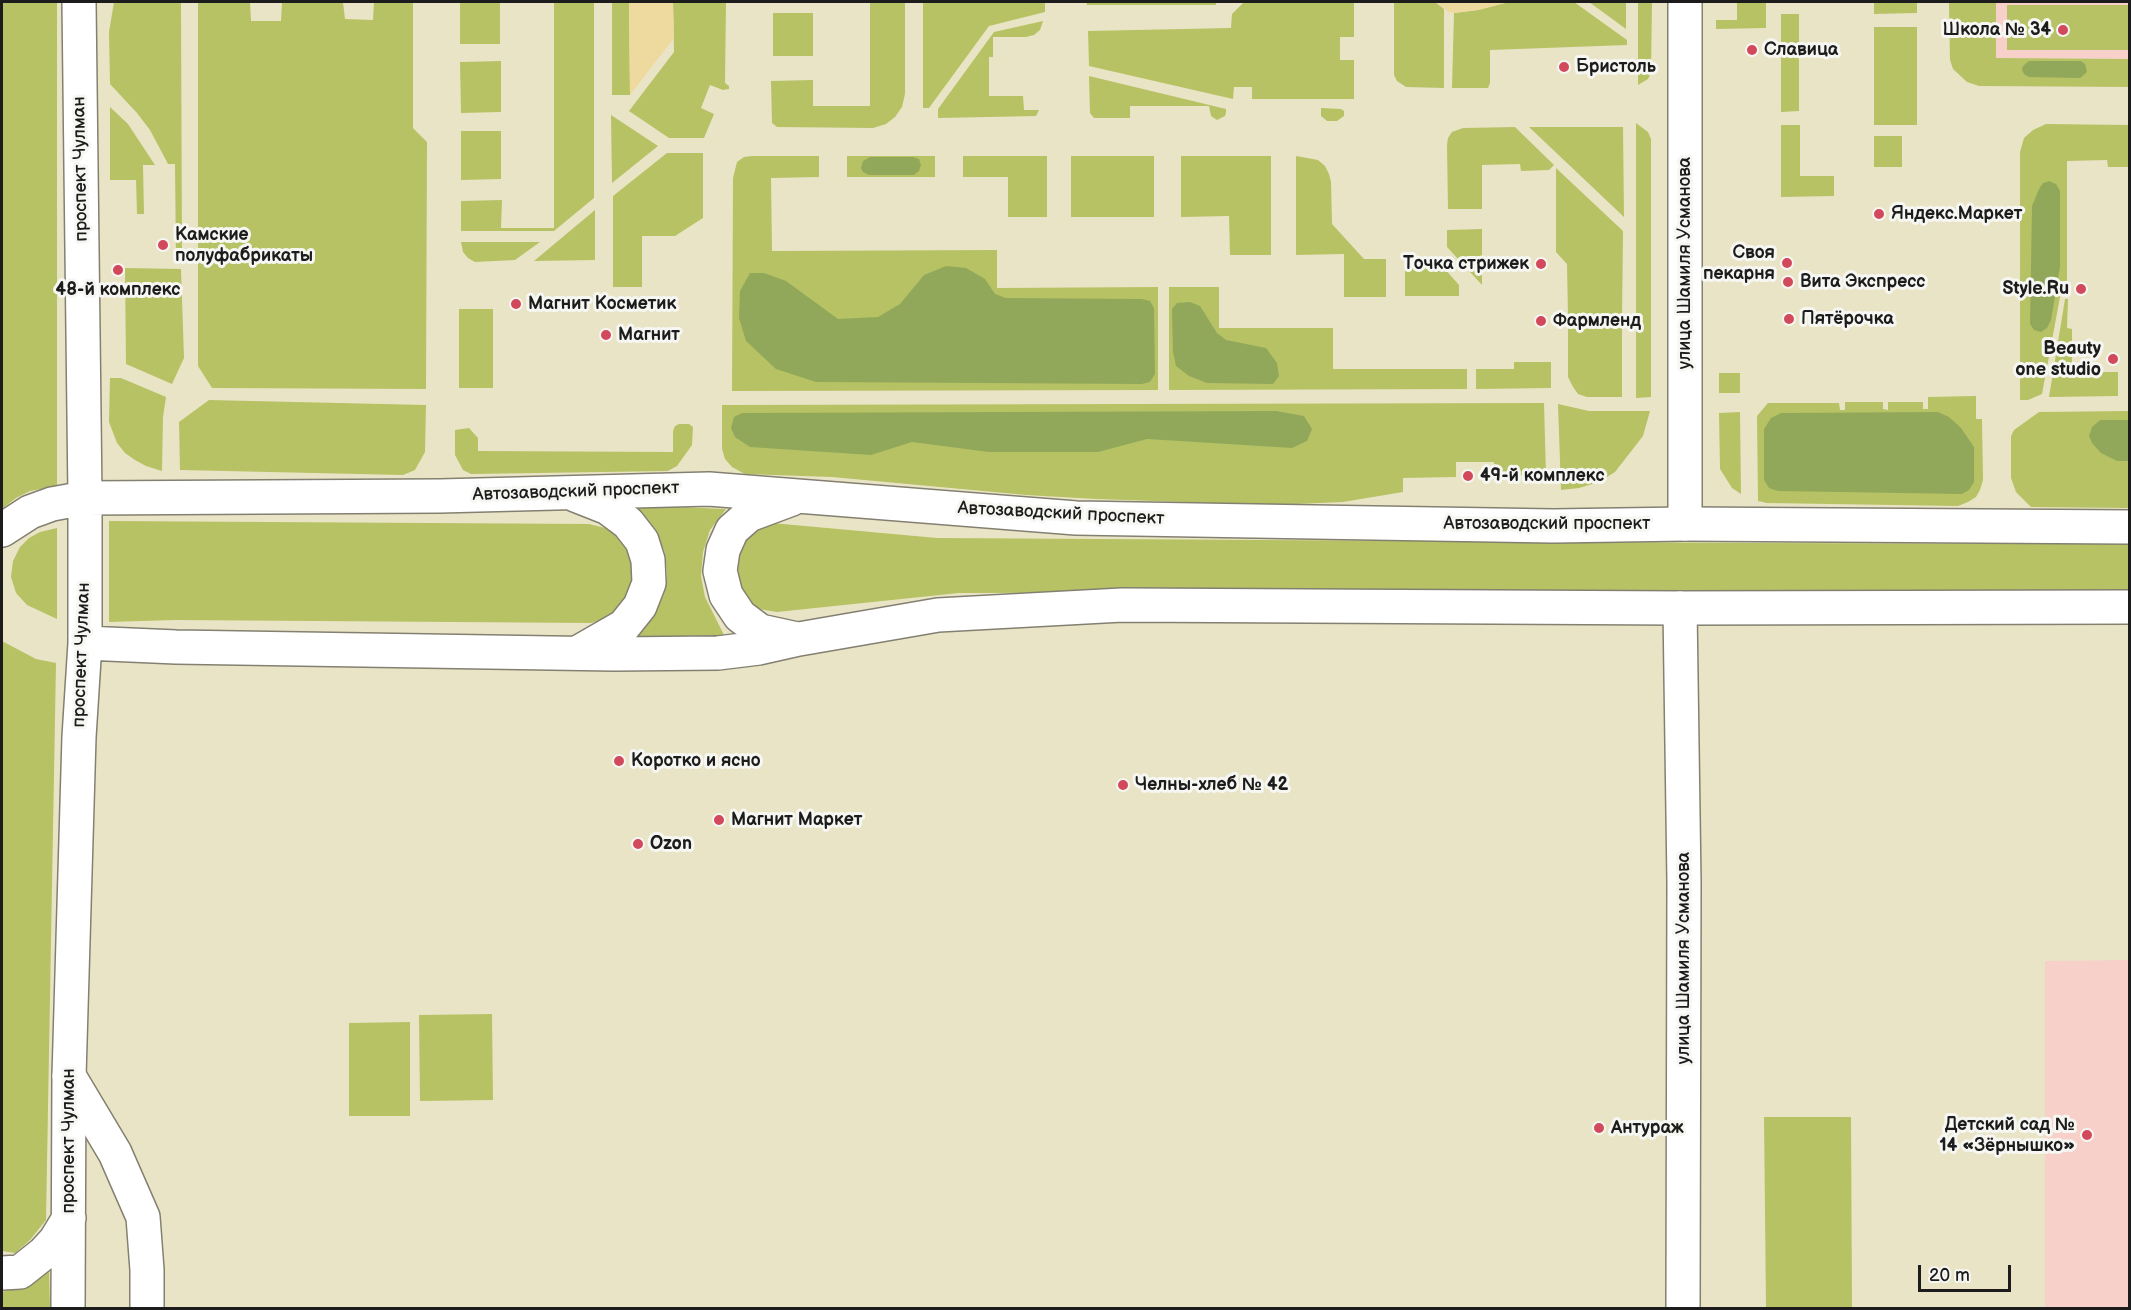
<!DOCTYPE html>
<meta charset="utf-8">
<style>
body{margin:0}
#map{position:relative;width:2131px;height:1310px;overflow:hidden;background:#eae4c6;font-family:"Balsamiq Sans",sans-serif}
canvas{display:block}
.frame{position:absolute;inset:0;border:3px solid #1c1c1c;pointer-events:none}
.scale{position:absolute;left:1918px;top:1265px;width:93px;height:27px;box-sizing:border-box;border:3px solid #1c1c1c;border-top:0;padding-left:8px;font-size:18px;line-height:21px;white-space:nowrap;color:#1c1c1c;-webkit-text-stroke:4px #f6f6f2;paint-order:stroke}
</style>
<div id="map">
<canvas width="2131" height="1310"></canvas>
<div class="frame"></div>
<div class="scale">20 m</div>
</div>
<script>
const g = document.querySelector('canvas').getContext('2d');
g.lineJoin = 'round';
function paint(path, color) { g.fillStyle = color; g.fill(path, 'evenodd'); }
const toPath = rows => new Path2D(rows.map(r => 'M' + r).join(''));
function stroke(path, color, width, dash) { g.strokeStyle = color; g.lineWidth = width; g.lineCap = dash ? 'butt' : 'round'; g.setLineDash(dash || []); g.stroke(path); }
function label(font, color, halo, rows, align = 'center') {
  g.font = font + ' "Balsamiq Sans",sans-serif'; g.lineWidth = 6; g.setLineDash([]); g.textBaseline = 'middle'; g.strokeStyle = halo; g.fillStyle = color; for (const [text, x, y, turn = 0] of rows) {
    g.save(); g.translate(x, y); g.rotate((+turn || 0) * Math.PI / 180); g.textAlign = isNaN(turn) ? turn : align; if (halo) g.strokeText(text, 0, 0); g.fillText(text, 0, 0); g.restore();
  }
}
const built = toPath([
 [1996,2,2129,2,2129,59,1996,58],
 [2129,960,2129,1308,2045,1308,2045,961]
]);
const green = toPath([
 [2,2,57,2,57,486,30,491,16,498,2,509],
 [114,2,181,2,182,261,176,261,175,164,168,164,150,130,137,113,110,84,109,32],
 [198,2,250,2,251,21,281,21,282,2,343,2,345,19,373,20,374,2,413,2,413,128,427,142,426,389,212,388,198,366],
 [460,2,500,2,500,44,460,44],
 [554,2,594,2,594,198,554,231,461,231,461,201,502,200,501,228,554,228],
 [612,2,629,2,630,95,612,95],
 [673,2,726,2,725,83,729,86,729,89,723,90,710,85,701,108,714,114,704,138,669,138,629,111,674,52],
 [870,2,905,2,905,94,902,107,895,117,886,124,873,128,777,127,772,123,771,81,813,80,813,106,870,106],
 [923,2,1045,2,1045,12,989,26,929,108,923,108],
 [1086,2,1216,2,1216,5,1087,5],
 [1244,2,1354,2,1354,37,1340,37,1340,60,1354,60,1354,99,1252,99,1252,87,1234,87,1233,99,1089,66,1088,31,1231,28,1232,14],
 [1394,2,1435,2,1444,9,1444,88,1406,87,1397,81,1394,75],
 [1509,2,1574,2,1627,40,1627,45,1490,50,1490,83,1488,88,1452,88,1454,13,1478,10],
 [1589,2,1626,2,1626,29],
 [1638,2,1652,2,1651,73,1648,79,1638,85],
 [1737,2,1766,2,1766,28,1716,29,1716,20,1737,20],
 [1874,2,1917,2,1917,13,1874,14],
 [1949,2,1996,2,1996,58,2129,59,2129,87,1979,86,1967,82,1953,69,1950,60],
 [2007,5,2129,5,2129,50,2007,50],
 [773,13,813,13,813,56,773,56],
 [1781,14,1799,14,1799,111,1781,112],
 [1043,21,1040,30,1034,35,1026,37,993,37,993,57,989,57,989,96,1023,96,1024,110,1039,110,1036,116,938,118,938,109,994,32],
 [1874,27,1917,27,1917,125,1874,125],
 [501,61,501,112,461,113,460,62],
 [1089,76,1226,109,1226,112,1225,116,1217,120,1211,116,1209,106,1130,106,1130,118,1094,118,1090,113],
 [110,107,128,124,155,165,143,165,144,214,137,214,136,180,110,180],
 [1321,108,1341,109,1344,111,1344,116,1337,121,1327,121,1321,116],
 [611,115,658,146,612,183],
 [1636,123,1648,132,1651,139,1651,397,1636,398],
 [2046,124,2129,125,2129,167,2108,167,2107,160,2067,161,2067,281,2063,281,2042,394,2028,400,2020,400,2020,152,2024,138,2033,130],
 [1781,125,1800,125,1800,176,1834,176,1834,196,1781,197],
 [1515,127,1554,165,1549,170,1521,171,1520,164,1482,165,1482,209,1448,209,1447,145,1448,138,1452,132,1463,128],
 [1529,127,1623,127,1624,217],
 [461,131,501,131,501,179,461,180],
 [1874,136,1902,136,1902,167,1874,167],
 [667,153,703,153,703,218,675,236,642,236,642,287,613,287,613,196],
 [752,156,819,156,819,177,771,178,772,251,997,250,997,288,1158,287,1158,390,732,391,733,178,737,162,744,157],
 [847,156,935,156,935,177,847,177],
 [963,156,1047,156,1047,217,1008,217,1008,177,963,177],
 [1071,156,1154,156,1154,217,1071,217],
 [1181,156,1271,156,1271,255,1230,255,1229,216,1181,217],
 [1296,156,1318,160,1325,166,1329,174,1331,182,1332,224,1364,259,1386,259,1386,297,1344,297,1344,254,1296,255],
 [1556,168,1623,231,1622,317,1568,317,1567,264,1556,252],
 [595,210,595,260,534,261],
 [1482,229,1482,285,1447,247,1447,230],
 [461,242,540,242,515,260,475,262,468,258,463,252],
 [1405,258,1435,258,1459,285,1459,296,1405,296],
 [125,268,181,269,184,358,172,384,126,364],
 [1169,287,1219,287,1219,328,1333,328,1333,369,1467,369,1467,389,1169,390],
 [2065,299,2068,299,2067,328,2072,329,2072,372,2118,372,2118,396,2049,397],
 [459,309,493,309,493,388,459,388],
 [1568,324,1622,325,1622,397,1587,397,1578,394,1573,387,1568,377],
 [1514,362,1551,362,1551,388,1476,389,1476,369,1514,369],
 [1719,373,1740,373,1740,393,1719,393],
 [110,378,121,378,166,397,163,417,162,471,146,466,135,460,125,453,117,443,109,422],
 [1976,396,1976,419,1982,419,1983,480,1980,490,1976,497,1968,502,1958,506,1767,503,1758,501,1757,416,1768,403,1839,403,1840,410,1845,410,1845,402,1883,402,1883,409,1888,410,1888,402,1923,402,1923,409,1928,409,1928,397],
 [209,400,426,405,425,452,415,470,403,475,180,470,179,422],
 [1544,403,1546,475,1494,476,1494,462,1456,462,1456,477,1403,478,1403,492,1343,502,1272,505,1096,499,1026,495,832,477,745,474,732,467,725,459,722,449,722,405],
 [1558,404,1589,411,1650,411,1643,436,1615,472,1599,482,1579,488,1561,490],
 [2129,411,2129,508,2031,507,2016,492,2011,478,2011,436,2014,430,2039,412],
 [1740,412,1741,494,1732,488,1720,469,1719,413],
 [679,424,689,424,693,427,692,445,677,466,668,471,471,474,463,470,455,455,455,430,469,428,478,438,478,451,673,452,673,431,675,426],
 [632,505,726,509,710,530,703,552,701,576,705,597,724,635,636,637,653,615,664,594,667,574,665,553,657,534,645,517],
 [109,521,589,524,605,528,620,537,629,550,634,565,633,580,628,595,618,609,606,619,591,623,175,620,109,622],
 [772,523,937,538,1750,543,2129,544,2130,590,959,593,777,612,759,609,746,598,736,583,736,560,744,543,754,532],
 [57,528,57,619,27,605,16,593,11,577,13,561,20,547,29,538,40,532],
 [2,641,36,659,56,663,46,1220,30,1240,15,1253,2,1251],
 [492,1014,493,1100,420,1101,419,1015],
 [410,1022,410,1116,349,1116,349,1023],
 [1764,1117,1851,1117,1852,1307,1766,1307],
 [49,1269,50,1308,2,1308,2,1292,19,1287]
]);
const forest = toPath([
 [2029,61,2081,61,2085,64,2087,72,2080,78,2029,77,2024,74,2022,70,2023,66],
 [870,157,913,157,919,159,921,165,919,171,914,175,869,175,863,172,861,168,863,161],
 [2049,181,2056,184,2060,191,2060,267,2051,320,2047,328,2041,332,2034,330,2030,324,2032,206,2039,189,2043,183],
 [946,266,966,268,985,279,995,294,1006,298,1142,299,1150,301,1154,308,1155,374,1150,382,1142,384,816,382,776,369,746,341,739,318,740,291,750,273,764,273,786,281,838,319,878,317,900,304,924,275],
 [1190,302,1200,306,1217,333,1226,340,1266,348,1277,363,1279,376,1273,384,1207,383,1189,376,1176,366,1173,352,1172,309,1177,303],
 [1276,411,1304,416,1312,429,1307,441,1292,448,1147,439,1098,452,989,452,912,442,871,455,750,447,735,437,731,428,734,417,742,413],
 [1938,412,1949,417,1961,428,1974,447,1974,482,1969,490,1962,494,1778,491,1769,488,1764,480,1764,429,1771,418,1781,413],
 [2100,420,2129,420,2129,461,2117,461,2101,453,2092,443,2089,436,2092,427]
]);
const sand = toPath([
 [629,2,673,2,674,38,630,95],
 [1435,2,1509,2,1478,10,1454,13,1449,12]
]);
const street = toPath([
 [1685,524,1685,2],
 [1680,608,1684,883,1683,1308],
 [69,1076,115,1153,143,1217,147,1270,147,1308]
]);
const secondary = toPath([
 [575,495,608,508,628,523,642,541,648,560,649,583,640,606,624,626,577,653],
 [792,499,749,515,732,530,723,550,720,571,726,595,740,616,760,631,797,639],
 [2,530,30,512,52,504,85,498,440,496,709,489,1076,518,1553,526,1685,524,2130,527],
 [85,643,176,647,614,654,718,653,759,648,799,639,938,615,1122,605,1680,608,2130,607],
 [2,1273,20,1272,44,1253,55,1241,69,1218],
 [68,1308,69,1076,79,737,85,643,85,498,79,2]
]);
const markers = [
 [2063,30,6,"#d1495b"],
 [1752,50,6,"#d1495b"],
 [1564,67,6,"#d1495b"],
 [1879,214,6,"#d1495b"],
 [163,245,6,"#d1495b"],
 [1787,263,6,"#d1495b"],
 [1541,264,6,"#d1495b"],
 [118,270,6,"#d1495b"],
 [1788,282,6,"#d1495b"],
 [2081,289,6,"#d1495b"],
 [516,304,6,"#d1495b"],
 [1789,319,6,"#d1495b"],
 [1541,321,6,"#d1495b"],
 [606,335,6,"#d1495b"],
 [2113,359,6,"#d1495b"],
 [1468,476,6,"#d1495b"],
 [619,761,6,"#d1495b"],
 [1123,785,6,"#d1495b"],
 [719,820,6,"#d1495b"],
 [638,844,6,"#d1495b"],
 [1599,1128,6,"#d1495b"],
 [2087,1135,6,"#d1495b"]
];
const poiNames = [
 ["Школа № 34",2051,30,"right"],
 ["Славица",1764,50],
 ["Бристоль",1576,67],
 ["Яндекс.Маркет",1891,214],
 ["Камские",175,235],
 ["полуфабрикаты",175,256],
 ["Своя",1775,253,"right"],
 ["пекарня",1775,274,"right"],
 ["Точка стрижек",1529,264,"right"],
 ["Вита Экспресс",1800,282],
 ["Style.Ru",2069,289,"right"],
 ["48-й комплекс",118,290,"center"],
 ["Магнит Косметик",528,304],
 ["Пятёрочка",1801,319],
 ["Фармленд",1553,321],
 ["Магнит",618,335],
 ["Beauty",2101,349,"right"],
 ["one studio",2101,370,"right"],
 ["49-й комплекс",1480,476],
 ["Коротко и ясно",631,761],
 ["Челны-хлеб № 42",1135,785],
 ["Магнит Маркет",731,820],
 ["Ozon",650,844],
 ["Детский сад №",2075,1125,"right"],
 ["14 «Зёрнышко»",2075,1146,"right"],
 ["Антураж",1611,1128]
];
const streetNames = [
 ["проспект Чулман",81,169,-91],
 ["улица Шамиля Усманова",1685,263,-90],
 ["Автозаводский проспект",576,492,-2],
 ["Автозаводский проспект",1061,514,3],
 ["Автозаводский проспект",1547,524],
 ["проспект Чулман",82,655,-88],
 ["улица Шамиля Усманова",1684,958,-90],
 ["проспект Чулман",69,1141,-90]
];
paint(built, '#f7d0ca');
paint(green, '#b7c264');
paint(forest, '#91a85a');
paint(sand, '#eeda9e');
stroke(street, '#838071', 36);
stroke(secondary, '#838071', 36);
stroke(street, '#fff', 33);
stroke(secondary, '#fff', 33);
for (const [x, y, r, color] of markers) { const dot = new Path2D(); dot.arc(x, y, r, 0, 2 * Math.PI); g.fillStyle = color; g.fill(dot); stroke(dot, '#f6f6f2', 2); }
label('bold 18px', '#1c1c1c', '#f6f6f2', poiNames, 'left');
label('18px', '#1c1c1c', '#f6f6f2', streetNames);
</script>
